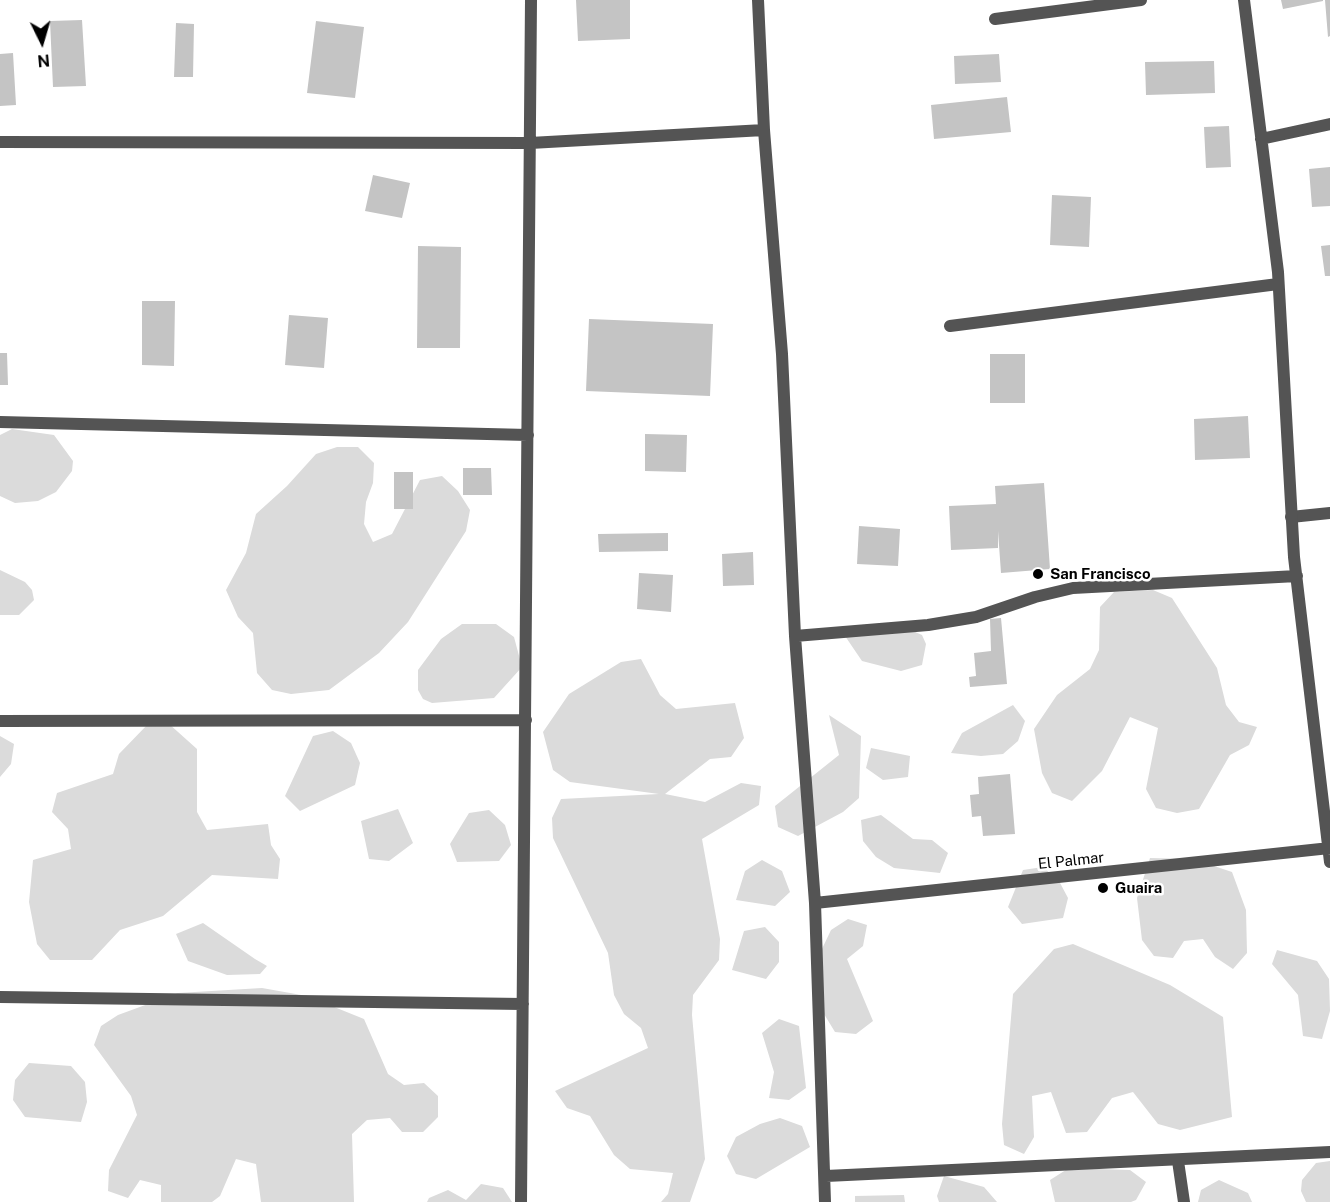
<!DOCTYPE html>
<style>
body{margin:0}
#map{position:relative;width:1330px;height:1202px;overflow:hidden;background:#fff;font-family:"Public Sans",sans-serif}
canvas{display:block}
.north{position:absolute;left:12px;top:12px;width:60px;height:60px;-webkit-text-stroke:4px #fff;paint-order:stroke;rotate:175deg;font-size:16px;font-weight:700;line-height:24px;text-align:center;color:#000}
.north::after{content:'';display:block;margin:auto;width:21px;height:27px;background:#000;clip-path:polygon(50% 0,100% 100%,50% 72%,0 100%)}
</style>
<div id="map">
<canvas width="1330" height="1202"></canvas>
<div class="north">N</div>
</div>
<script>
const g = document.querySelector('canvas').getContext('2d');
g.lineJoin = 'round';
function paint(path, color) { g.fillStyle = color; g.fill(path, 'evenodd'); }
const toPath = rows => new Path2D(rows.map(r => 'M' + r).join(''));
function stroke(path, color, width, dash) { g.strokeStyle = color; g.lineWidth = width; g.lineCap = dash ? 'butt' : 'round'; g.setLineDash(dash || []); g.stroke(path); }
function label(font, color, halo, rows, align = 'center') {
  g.font = font + ' "Public Sans",sans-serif'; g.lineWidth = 5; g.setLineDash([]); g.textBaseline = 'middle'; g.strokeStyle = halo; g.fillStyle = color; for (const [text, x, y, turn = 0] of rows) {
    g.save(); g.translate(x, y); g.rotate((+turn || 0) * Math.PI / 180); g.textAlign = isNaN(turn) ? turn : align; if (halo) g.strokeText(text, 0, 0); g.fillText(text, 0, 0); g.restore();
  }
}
const green = toPath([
 [12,429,54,435,73,461,72,471,56,492,38,501,15,503,0,496,0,435],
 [337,447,358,447,374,463,373,483,366,502,364,524,373,542,392,534,420,480,442,476,458,491,470,510,466,531,408,622,379,653,329,690,291,694,272,690,257,673,253,633,238,617,226,590,246,553,256,514,287,486,316,454],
 [0,570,25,582,32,590,34,600,19,615,0,615],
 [1153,590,1172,598,1217,668,1226,705,1239,722,1257,727,1249,745,1230,755,1199,809,1177,813,1156,808,1146,789,1158,728,1130,717,1102,771,1072,801,1052,793,1042,773,1034,729,1057,695,1090,669,1099,650,1100,607,1114,592],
 [462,624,496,624,514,637,522,667,494,698,432,703,423,699,418,690,418,670,441,639],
 [904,627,922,635,926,644,922,665,901,671,862,661,845,636],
 [641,659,660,695,676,709,735,703,744,738,731,757,710,759,665,794,705,802,741,783,761,786,759,805,702,839,720,939,719,960,693,995,692,1015,705,1159,690,1202,661,1202,668,1194,673,1173,630,1169,614,1155,590,1116,567,1108,555,1091,648,1048,641,1028,624,1014,614,995,608,953,553,838,552,818,561,799,659,794,570,782,553,770,543,732,569,694,621,662],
 [1013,705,1025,721,1018,741,1003,754,981,756,951,753,962,733],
 [829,715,861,736,859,798,843,812,798,836,778,827,775,806,839,755],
 [168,723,197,749,197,812,207,830,268,824,271,845,280,859,278,879,212,875,163,916,120,930,92,960,50,960,37,944,29,902,33,860,71,849,68,829,52,812,57,793,113,774,119,754,148,724],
 [333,731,351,743,360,763,355,785,300,811,285,796,313,736],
 [0,736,14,744,11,764,0,777],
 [871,748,910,756,908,777,883,780,866,768],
 [398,809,413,843,389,861,369,859,361,821],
 [489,810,505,825,511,845,499,861,457,862,450,844,469,813],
 [881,815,913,839,932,840,948,853,940,873,894,868,876,857,863,841,861,820],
 [1150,858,1193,859,1232,872,1246,910,1247,953,1233,969,1215,957,1203,939,1184,941,1173,958,1154,956,1142,940,1137,898],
 [762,860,782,871,790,892,775,906,736,900,745,871],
 [1043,867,1059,881,1068,898,1063,918,1022,924,1008,907,1023,870],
 [848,919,867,925,863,946,847,959,873,1021,856,1034,835,1032,824,1014,821,951,831,930],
 [203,923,255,959,267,966,260,974,227,975,188,961,176,934],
 [765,927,779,942,779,962,766,979,732,970,744,931],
 [1073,944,1170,985,1223,1017,1232,1117,1180,1130,1158,1124,1133,1092,1112,1098,1087,1132,1066,1133,1051,1092,1032,1096,1034,1137,1024,1154,1004,1145,1002,1124,1013,994,1054,949],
 [1277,950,1317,961,1329,979,1330,1011,1322,1039,1303,1036,1298,995,1272,964],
 [262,988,307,996,364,1019,388,1074,404,1085,424,1083,438,1096,438,1117,423,1132,402,1132,390,1118,367,1120,352,1134,354,1202,261,1202,256,1164,236,1159,220,1196,212,1202,161,1202,161,1185,140,1180,128,1198,108,1191,109,1170,137,1115,131,1096,94,1045,101,1026,118,1015,178,993],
 [779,1019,799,1026,806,1088,789,1100,769,1098,774,1072,762,1033],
 [29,1063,71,1066,85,1082,87,1102,81,1122,25,1117,13,1100,15,1080],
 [780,1118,802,1126,810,1147,756,1179,736,1174,727,1156,736,1137,760,1124],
 [1330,1161,1330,1202,1306,1202,1301,1191,1302,1180,1316,1163],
 [1069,1168,1130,1170,1146,1182,1136,1200,1131,1202,1055,1202,1050,1180],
 [944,1176,984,1187,997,1202,939,1202,937,1196],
 [1219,1180,1248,1193,1252,1202,1198,1202,1201,1190],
 [481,1184,503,1188,512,1202,427,1202,429,1198,448,1190,466,1200],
 [904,1195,905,1202,855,1202,855,1196]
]);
const building = toPath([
 [576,0,630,0,630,39,578,41],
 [1281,0,1323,0,1323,1,1283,9],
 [1325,0,1330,0,1330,36,1328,37],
 [82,20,86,86,53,87,50,21],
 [316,21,364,27,355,98,307,93],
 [176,23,194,24,193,77,174,77],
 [13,53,16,105,0,106,0,54],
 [999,54,1001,82,955,84,954,56],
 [1214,61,1215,93,1146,95,1145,62],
 [1007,97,1011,132,934,139,931,105],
 [1229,126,1231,167,1206,168,1204,127],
 [1330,167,1330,206,1312,207,1309,169],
 [373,175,410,183,402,218,365,211],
 [1052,195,1091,197,1089,247,1050,245],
 [1330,245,1330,276,1325,276,1321,246],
 [418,246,461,247,460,348,417,348],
 [142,301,175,301,174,366,142,365],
 [289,315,328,318,324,368,285,365],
 [589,319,713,324,710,396,586,391],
 [0,353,7,353,8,385,0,385],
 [990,354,1025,354,1025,403,990,403],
 [1248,416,1250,458,1195,460,1194,419],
 [645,434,687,435,686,472,645,471],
 [463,468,491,468,492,495,463,495],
 [394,472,413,472,413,509,394,509],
 [1044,483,1050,569,1001,573,998,531,998,548,951,550,949,506,996,504,995,486],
 [859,526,900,529,898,566,857,564],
 [668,533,668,551,599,552,598,534],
 [753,552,754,585,723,586,722,554],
 [639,573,673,575,671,612,637,609],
 [1001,618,1007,684,970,687,969,677,976,676,974,653,991,651,990,619],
 [1010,774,1015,834,983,836,981,816,972,817,970,795,979,794,978,777]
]);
const service = toPath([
 [1291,517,1330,513]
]);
const minor = toPath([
 [758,0,764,130,782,354,795,636,815,903,825,1202],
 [1244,0,1278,272,1294,557,1330,862],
 [995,19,1141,0],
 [1261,139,1330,124],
 [0,142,530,143,764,130],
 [950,326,1278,284],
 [0,422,528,435],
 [795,636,928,625,976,617,1035,597,1073,588,1297,576],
 [0,721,526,720],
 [815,903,1330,848],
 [0,997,523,1004],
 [1178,1161,1184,1202],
 [826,1176,1330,1152],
 [521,1202,531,0]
]);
const markers = [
 [1038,574,6,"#000"],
 [1103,888,6,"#000"]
];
const poiNames = [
 ["San Francisco",1050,574],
 ["Guaira",1115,888]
];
const streetNames = [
 ["El Palmar",1071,861,-6]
];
paint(green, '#dbdbdb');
paint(building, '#c4c4c4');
stroke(service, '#545454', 12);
stroke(minor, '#545454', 12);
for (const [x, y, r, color] of markers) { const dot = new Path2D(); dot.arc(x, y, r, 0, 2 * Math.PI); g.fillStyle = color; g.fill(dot); stroke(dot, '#fff', 2); }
label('bold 15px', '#000', '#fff', poiNames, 'left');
label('15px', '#000', '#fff', streetNames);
</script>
